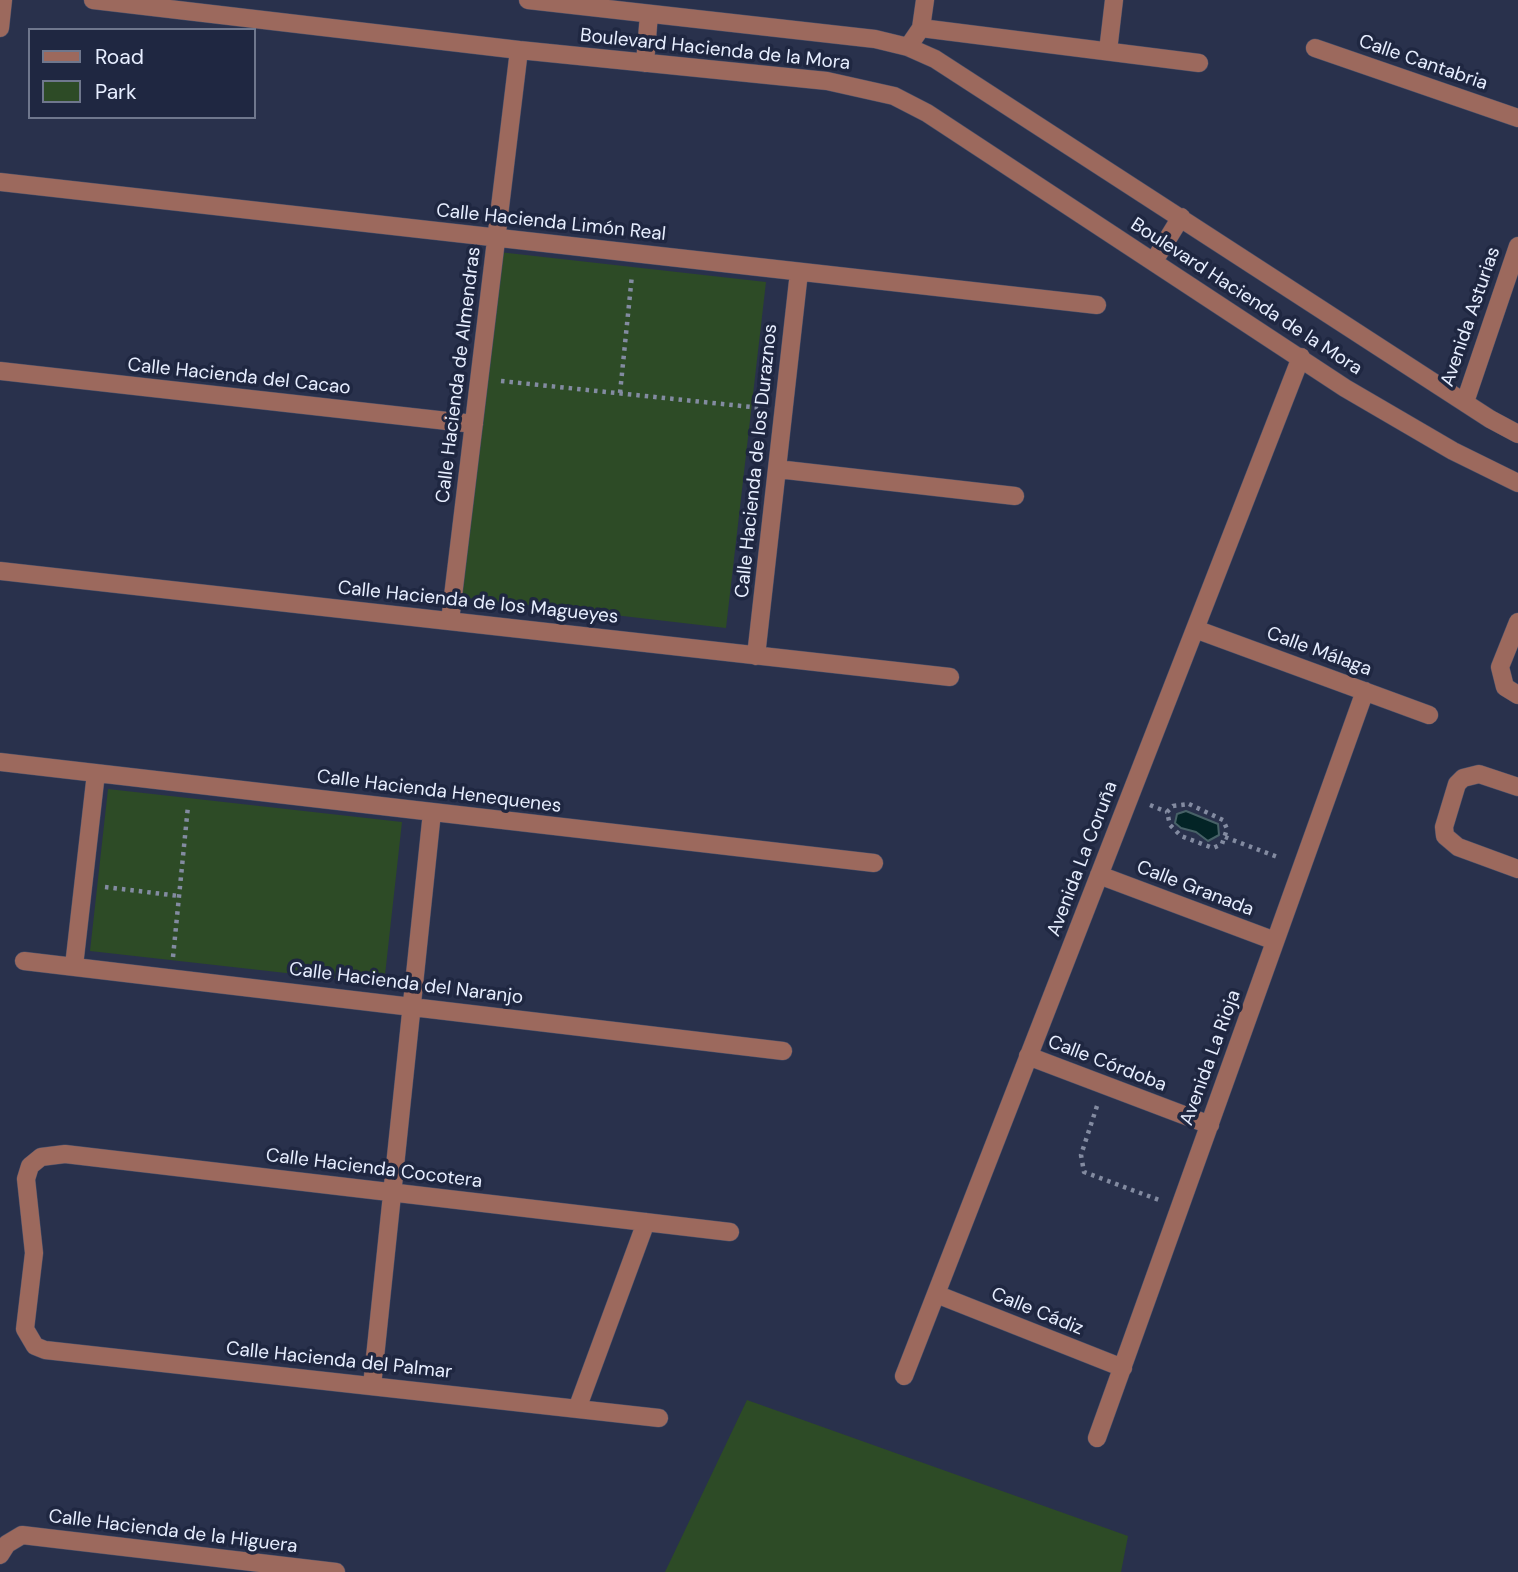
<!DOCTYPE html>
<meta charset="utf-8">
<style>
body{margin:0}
#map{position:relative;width:1518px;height:1572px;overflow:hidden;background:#29314c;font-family:"DM Sans",sans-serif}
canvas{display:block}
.legend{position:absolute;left:28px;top:28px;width:228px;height:91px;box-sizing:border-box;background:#1f2741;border:2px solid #6f778d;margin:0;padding:9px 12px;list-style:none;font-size:21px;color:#e7eeff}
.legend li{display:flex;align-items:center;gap:14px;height:35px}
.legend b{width:35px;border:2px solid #6f778d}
</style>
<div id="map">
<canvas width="1518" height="1572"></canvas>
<ul class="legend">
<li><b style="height:9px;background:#9c695d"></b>Road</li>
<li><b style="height:19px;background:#2d4b26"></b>Park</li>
</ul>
</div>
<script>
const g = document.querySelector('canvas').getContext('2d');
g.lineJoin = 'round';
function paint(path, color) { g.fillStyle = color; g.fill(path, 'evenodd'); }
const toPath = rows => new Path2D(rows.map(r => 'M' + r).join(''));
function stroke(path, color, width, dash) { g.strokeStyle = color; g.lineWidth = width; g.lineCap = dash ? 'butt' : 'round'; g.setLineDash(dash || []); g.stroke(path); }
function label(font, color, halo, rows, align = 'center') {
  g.font = font + ' "DM Sans",sans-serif'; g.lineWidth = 7; g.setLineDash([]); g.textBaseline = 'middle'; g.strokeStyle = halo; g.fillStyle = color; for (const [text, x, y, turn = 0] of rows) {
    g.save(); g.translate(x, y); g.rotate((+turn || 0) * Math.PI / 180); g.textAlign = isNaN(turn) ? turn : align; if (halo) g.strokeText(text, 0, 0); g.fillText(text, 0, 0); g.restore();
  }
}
const green = toPath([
 [499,252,766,282,726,628,459,597],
 [108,789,402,822,384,984,90,951],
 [747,1400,1128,1536,1121,1572,665,1572]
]);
const water = toPath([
 [1186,811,1218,824,1219,835,1208,841,1196,832,1181,828,1175,823,1177,814,1186,811]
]);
const path = toPath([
 [501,381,761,408],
 [620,393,632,275],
 [1189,804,1223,820,1227,829,1222,844,1213,848,1181,836,1170,825,1167,812,1173,806,1189,804],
 [1150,805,1167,812],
 [1225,837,1280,858],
 [105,887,179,896],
 [173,957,188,806],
 [1097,1106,1081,1155,1084,1172,1159,1200]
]);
const minor = toPath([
 [93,0,519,50,827,81,894,96,927,113,1345,388,1453,451,1518,483],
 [528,0,875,39,908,47,935,59,1490,419,1518,434],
 [0,28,3,0],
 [921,28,925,0],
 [908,47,921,28,1199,63],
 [1315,48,1518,118],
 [1108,51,1114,0],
 [645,63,649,14],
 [0,182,1097,305],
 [1154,261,1181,217],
 [0,371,474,424],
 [1465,402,1518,246],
 [777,469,1015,496],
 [0,571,950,677],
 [450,621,519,50],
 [1518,622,1500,667,1505,687,1518,695],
 [1195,629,1429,715],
 [756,656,799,272],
 [0,762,874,863],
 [1518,787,1479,774,1463,778,1457,784,1444,827,1445,836,1458,847,1518,869],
 [1099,875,1275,941],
 [24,961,783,1051],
 [74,966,96,773],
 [1028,1056,1210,1125],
 [936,1294,1123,1368],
 [904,1376,1301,357],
 [372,1386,432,812],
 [577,1409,646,1222],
 [659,1418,45,1350,35,1346,25,1329,34,1253,26,1179,30,1166,41,1157,65,1154,730,1232],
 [1097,1438,1365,691],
 [0,1555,7,1544,22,1535,336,1572]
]);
const streetNames = [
 ["Boulevard Hacienda de la Mora",715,50,6],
 ["Calle Cantabria",1423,63,19],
 ["Calle Hacienda Limón Real",551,223,6],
 ["Boulevard Hacienda de la Mora",1246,297,33],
 ["Avenida Asturias",1471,317,-71],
 ["Calle Hacienda de Almendras",459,375,-83],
 ["Calle Hacienda del Cacao",239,377,6],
 ["Calle Hacienda de los Duraznos",757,461,-84],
 ["Calle Hacienda de los Magueyes",478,603,6],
 ["Calle Málaga",1319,652,20],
 ["Calle Hacienda Henequenes",439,792,7],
 ["Avenida La Coruña",1083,859,-69],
 ["Calle Granada",1195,889,21],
 ["Calle Hacienda del Naranjo",406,984,7],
 ["Avenida La Rioja",1211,1058,-70],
 ["Calle Córdoba",1107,1064,21],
 ["Calle Hacienda Cocotera",374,1169,7],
 ["Calle Cádiz",1037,1312,22],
 ["Calle Hacienda del Palmar",339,1361,6],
 ["Calle Hacienda de la Higuera",173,1532,7]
];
paint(green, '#2d4b26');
paint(water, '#032426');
stroke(water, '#476167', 2);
stroke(minor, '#474f69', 19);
stroke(path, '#838ba1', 4.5, [3.5, 5]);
stroke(minor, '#9c695d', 18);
label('19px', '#e7eeff', '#1f2741', streetNames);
</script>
